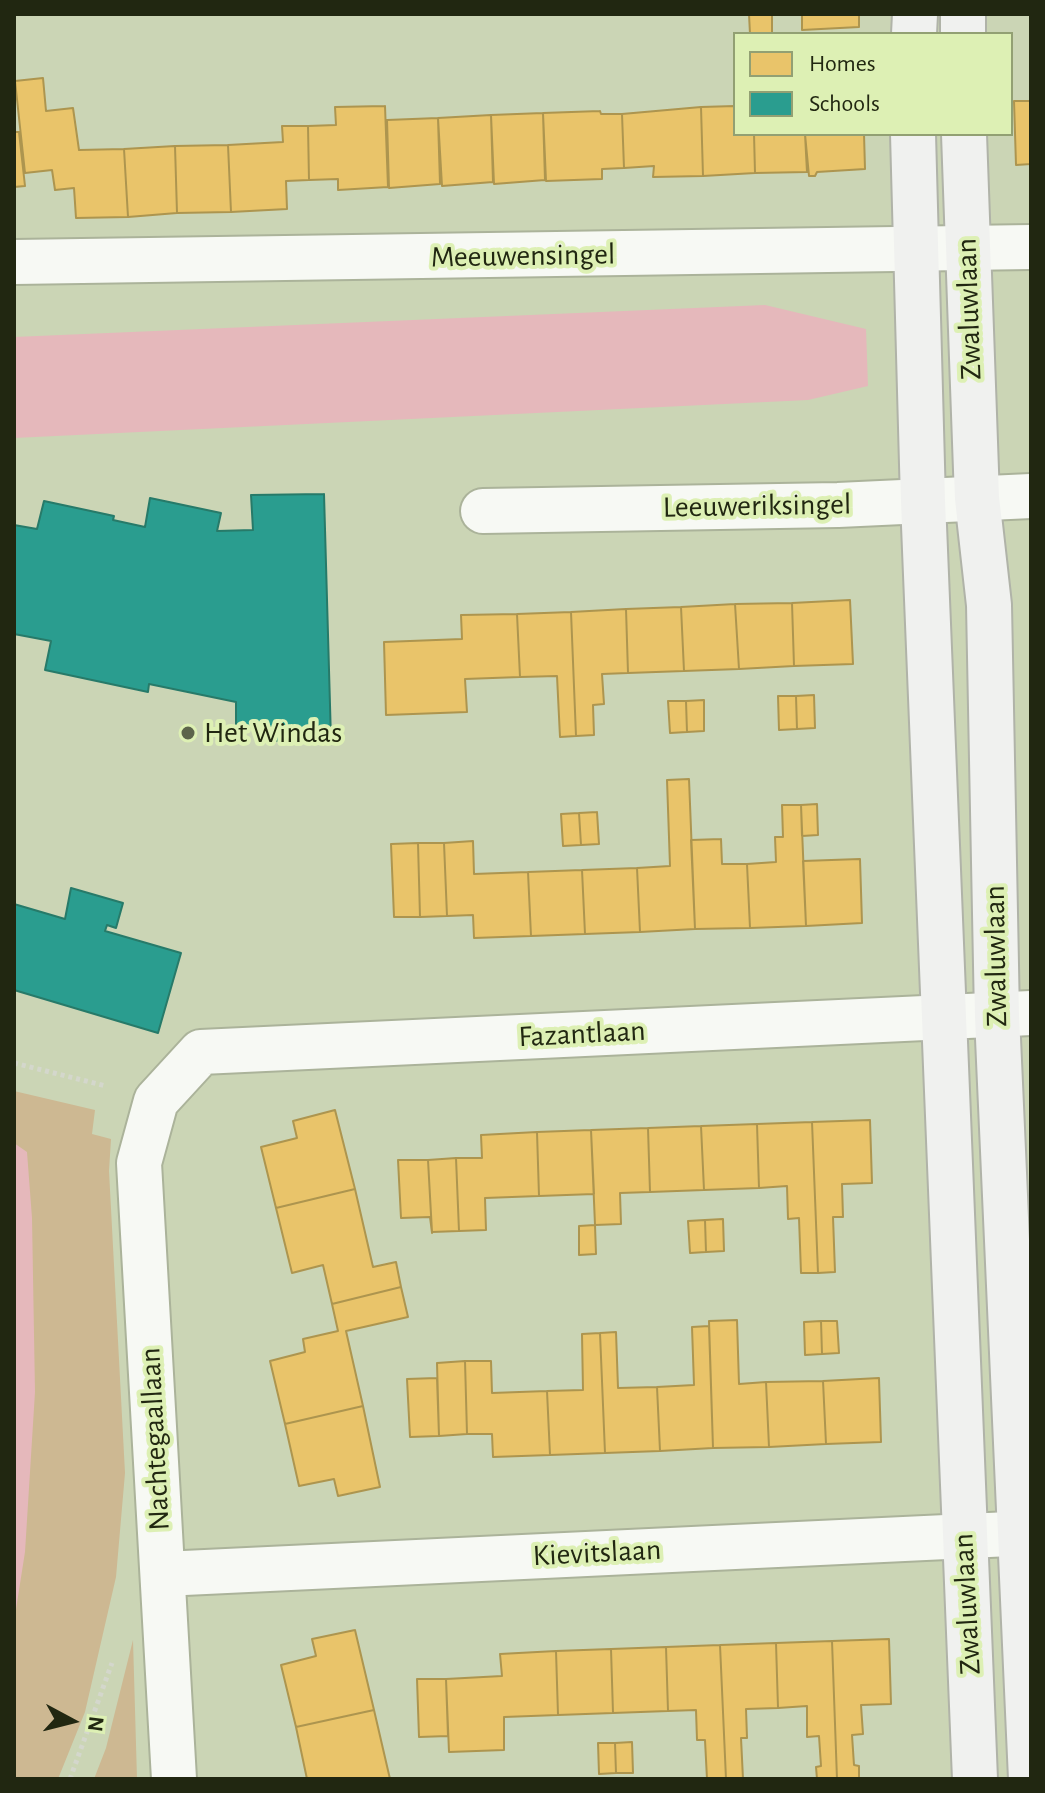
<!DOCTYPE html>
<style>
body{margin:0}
#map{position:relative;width:1045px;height:1793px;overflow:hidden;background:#cbd5b5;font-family:"Alegreya Sans",sans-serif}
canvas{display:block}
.frame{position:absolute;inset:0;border:16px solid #212711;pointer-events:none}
.legend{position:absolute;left:733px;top:32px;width:280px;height:104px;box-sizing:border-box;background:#ddf0b4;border:2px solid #92a073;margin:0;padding:10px 14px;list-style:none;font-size:24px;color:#212711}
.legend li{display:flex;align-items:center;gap:16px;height:40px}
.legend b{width:40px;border:2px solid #92a073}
.north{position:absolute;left:32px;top:1681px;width:80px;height:80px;-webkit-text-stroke:6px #ddf0b4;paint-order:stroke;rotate:97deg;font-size:22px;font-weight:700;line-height:32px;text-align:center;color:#212711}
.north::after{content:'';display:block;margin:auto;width:28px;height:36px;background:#212711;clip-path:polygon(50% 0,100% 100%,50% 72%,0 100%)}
</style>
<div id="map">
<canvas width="1045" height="1793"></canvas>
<div class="frame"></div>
<ul class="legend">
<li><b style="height:22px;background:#e9c46a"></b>Homes</li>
<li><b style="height:22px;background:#2a9d8f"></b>Schools</li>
</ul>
<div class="north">N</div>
</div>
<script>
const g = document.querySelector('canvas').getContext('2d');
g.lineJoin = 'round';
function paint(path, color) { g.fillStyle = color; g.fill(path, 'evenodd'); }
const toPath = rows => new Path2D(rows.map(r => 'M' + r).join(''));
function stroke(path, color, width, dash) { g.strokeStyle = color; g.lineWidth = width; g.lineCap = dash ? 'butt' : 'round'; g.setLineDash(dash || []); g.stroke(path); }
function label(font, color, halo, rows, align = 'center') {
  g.font = font + ' "Alegreya Sans",sans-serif'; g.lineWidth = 8; g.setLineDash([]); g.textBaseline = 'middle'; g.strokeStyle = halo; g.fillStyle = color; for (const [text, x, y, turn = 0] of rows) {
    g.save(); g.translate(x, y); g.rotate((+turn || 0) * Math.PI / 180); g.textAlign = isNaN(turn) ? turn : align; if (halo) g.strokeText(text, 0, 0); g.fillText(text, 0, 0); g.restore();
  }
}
const green = toPath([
 [14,1091,95,1110,92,1134,111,1139,109,1171,125,1473,116,1577,85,1712,58,1779,14,1779],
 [133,1640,137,1779,94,1779,106,1748]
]);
const water = toPath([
 [765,305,866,329,868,386,808,400,14,438,14,337],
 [14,1143,27,1152,32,1218,35,1392,25,1552,14,1622]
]);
const homes = toPath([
 [749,14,772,14,772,34,750,34,749,14],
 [802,14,859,14,859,27,802,30,802,14],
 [43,78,46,111,73,108,79,150,124,149,128,217,76,218,74,188,55,190,52,170,25,173,15,81,43,78],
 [1014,101,1031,101,1031,164,1016,165,1014,101],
 [385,106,388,187,338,190,338,179,309,180,308,126,336,125,335,107,385,106],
 [735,106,735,134,754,134,755,173,703,176,701,107,735,106],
 [701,107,703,176,653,177,654,166,624,168,622,114,701,107],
 [600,111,601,114,622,114,624,168,602,169,602,179,546,181,543,113,600,111],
 [543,113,545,180,494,184,491,115,543,113],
 [491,115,493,182,442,186,438,118,491,115],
 [438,118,440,184,389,188,387,120,438,118],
 [282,126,308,126,309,180,286,181,287,209,231,212,228,145,283,142,282,126],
 [14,132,19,132,25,186,14,187,14,132],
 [754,134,805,134,807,172,755,173,754,134],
 [805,134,864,134,865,169,817,172,815,176,809,176,805,134],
 [228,145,231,212,177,213,175,146,228,145],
 [175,146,177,213,128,217,124,149,175,146],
 [850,600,853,664,794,666,792,603,850,600],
 [792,603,794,666,739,669,735,604,792,603],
 [735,604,739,669,684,671,681,607,735,604],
 [681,607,684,671,628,673,626,609,681,607],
 [626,609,628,673,602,674,604,704,593,705,594,735,576,736,571,612,626,609],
 [571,612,576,736,560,737,557,676,520,677,517,614,571,612],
 [517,614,520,677,465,679,467,712,386,715,384,642,462,639,461,615,517,614],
 [814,695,815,728,797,729,796,696,814,695],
 [778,696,796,696,797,729,779,730,778,696],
 [704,700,704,731,687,732,686,701,704,700],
 [668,701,686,701,687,732,670,733,668,701],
 [689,779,695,929,640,932,637,868,670,866,667,780,689,779],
 [817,804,818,835,802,836,801,805,817,804],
 [782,805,801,805,806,926,750,928,747,864,776,862,775,837,783,837,782,805],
 [597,812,599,844,581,845,579,813,597,812],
 [579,813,581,845,563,846,561,814,579,813],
 [721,839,722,864,747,864,750,928,695,929,691,840,721,839],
 [473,841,474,874,528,872,531,936,474,938,473,915,447,916,444,843,473,841],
 [418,843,444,843,447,916,420,917,418,843],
 [418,843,420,917,394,917,391,844,418,843],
 [860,859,862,923,806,926,803,861,860,859],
 [637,868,640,932,585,934,582,870,637,868],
 [582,870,585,934,531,936,528,872,582,870],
 [335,1110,355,1189,276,1208,261,1147,297,1138,293,1121,335,1110],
 [870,1120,872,1183,842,1184,843,1217,833,1217,835,1272,818,1273,812,1122,870,1120],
 [812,1122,818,1273,801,1273,799,1218,788,1219,787,1186,759,1188,757,1124,812,1122],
 [757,1124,759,1188,704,1190,701,1126,757,1124],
 [701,1126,704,1190,650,1192,648,1128,701,1126],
 [648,1128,650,1192,620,1193,621,1224,595,1225,591,1130,648,1128],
 [591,1130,594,1194,539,1196,537,1132,591,1130],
 [537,1132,539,1196,485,1198,486,1230,459,1231,456,1158,482,1158,481,1135,537,1132],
 [456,1158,459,1231,432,1232,428,1160,456,1158],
 [398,1160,428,1160,432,1233,430,1217,401,1218,398,1160],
 [355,1189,373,1267,396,1262,401,1287,332,1304,323,1265,292,1273,276,1208,355,1189],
 [723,1219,724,1251,706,1252,705,1220,723,1219],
 [705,1220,706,1252,690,1253,688,1221,705,1220],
 [595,1225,596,1254,579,1255,579,1226,595,1225],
 [401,1287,408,1317,346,1331,363,1406,285,1424,270,1361,305,1352,303,1339,338,1331,332,1304,401,1287],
 [737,1320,739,1384,766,1382,769,1447,713,1448,709,1321,737,1320],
 [821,1321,837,1321,839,1353,822,1354,821,1321],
 [821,1321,822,1354,805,1355,804,1322,821,1321],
 [709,1326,713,1448,660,1451,657,1387,694,1385,692,1327,709,1326],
 [616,1332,618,1388,657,1387,660,1451,605,1453,600,1333,616,1332],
 [600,1333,605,1453,550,1455,547,1391,583,1390,582,1334,600,1333],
 [465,1361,467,1434,439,1436,437,1363,465,1361],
 [465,1361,491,1361,492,1393,547,1391,550,1455,493,1457,492,1434,467,1434,465,1361],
 [437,1378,439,1436,410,1437,407,1379,437,1378],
 [879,1378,881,1442,826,1444,823,1381,879,1378],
 [823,1381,826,1444,769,1447,766,1382,823,1381],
 [363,1406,380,1487,338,1496,334,1479,299,1486,285,1424,363,1406],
 [355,1630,374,1710,296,1727,281,1665,316,1656,312,1639,355,1630],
 [889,1639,891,1704,861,1705,863,1734,852,1735,854,1765,859,1766,859,1779,837,1779,832,1641,889,1639],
 [832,1641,837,1779,817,1779,816,1767,821,1766,819,1736,807,1737,807,1706,778,1708,776,1643,832,1641],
 [776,1643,778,1708,746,1709,747,1738,741,1738,743,1779,726,1779,720,1645,776,1643],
 [720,1645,726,1779,707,1779,705,1740,697,1740,696,1710,668,1711,666,1647,720,1645],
 [666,1647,668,1711,613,1713,611,1649,666,1647],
 [611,1649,613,1713,558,1715,556,1651,611,1649],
 [556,1651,558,1715,504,1717,504,1750,449,1752,446,1679,502,1676,500,1654,556,1651],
 [417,1679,446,1679,448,1736,419,1737,417,1679],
 [374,1710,390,1779,307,1779,296,1727,374,1710],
 [632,1742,633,1773,616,1773,615,1743,632,1742],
 [598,1743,615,1743,616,1773,599,1774,598,1743]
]);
const schools = toPath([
 [324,494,331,740,258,741,258,729,236,724,236,702,149,684,148,692,45,670,51,641,14,634,14,525,37,529,44,501,114,516,113,520,145,527,150,498,221,513,217,531,253,530,251,495,324,494],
 [71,888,123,903,116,928,107,925,105,931,181,953,158,1033,14,990,14,904,65,919,71,888]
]);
const path = toPath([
 [14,1063,106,1086],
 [70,1779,112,1663]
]);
const minor = toPath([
 [14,262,1031,247],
 [483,511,838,505,1031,496],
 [163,1574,1031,1533],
 [174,1779,139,1163,156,1101,201,1052,1031,1013]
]);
const major = toPath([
 [914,34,915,14],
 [963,34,963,14],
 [913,134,923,501,975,1779],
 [964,134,977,498,989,605,997,1016,1031,1779]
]);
const markers = [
 [188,733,8,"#5c644a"]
];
const streetNames = [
 ["Meeuwensingel",523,256,-1],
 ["Zwaluwlaan",969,309,-92],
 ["Leeuweriksingel",757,506,-1],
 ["Zwaluwlaan",996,956,-91],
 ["Fazantlaan",582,1034,-3],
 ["Nachtegaallaan",155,1439,-93],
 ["Kievitslaan",597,1553,-3],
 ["Zwaluwlaan",967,1604,-93]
];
const poiNames = [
 ["Het Windas",204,733]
];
paint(green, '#cdb892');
paint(water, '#e5b8bb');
paint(homes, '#e9c46a');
stroke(homes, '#ad954f', 2);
paint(schools, '#2a9d8f');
stroke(schools, '#277a69', 2);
stroke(minor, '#abb39a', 48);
stroke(major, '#b0b3a8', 48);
stroke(path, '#d4d7cc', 5, [4, 4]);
stroke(minor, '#f7f9f4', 44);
stroke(major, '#f0f1ef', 44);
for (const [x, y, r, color] of markers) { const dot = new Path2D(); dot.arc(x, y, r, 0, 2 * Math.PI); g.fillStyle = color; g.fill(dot); stroke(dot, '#ddf0b4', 3); }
label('30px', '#212711', '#ddf0b4', streetNames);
label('30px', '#212711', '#ddf0b4', poiNames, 'left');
</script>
